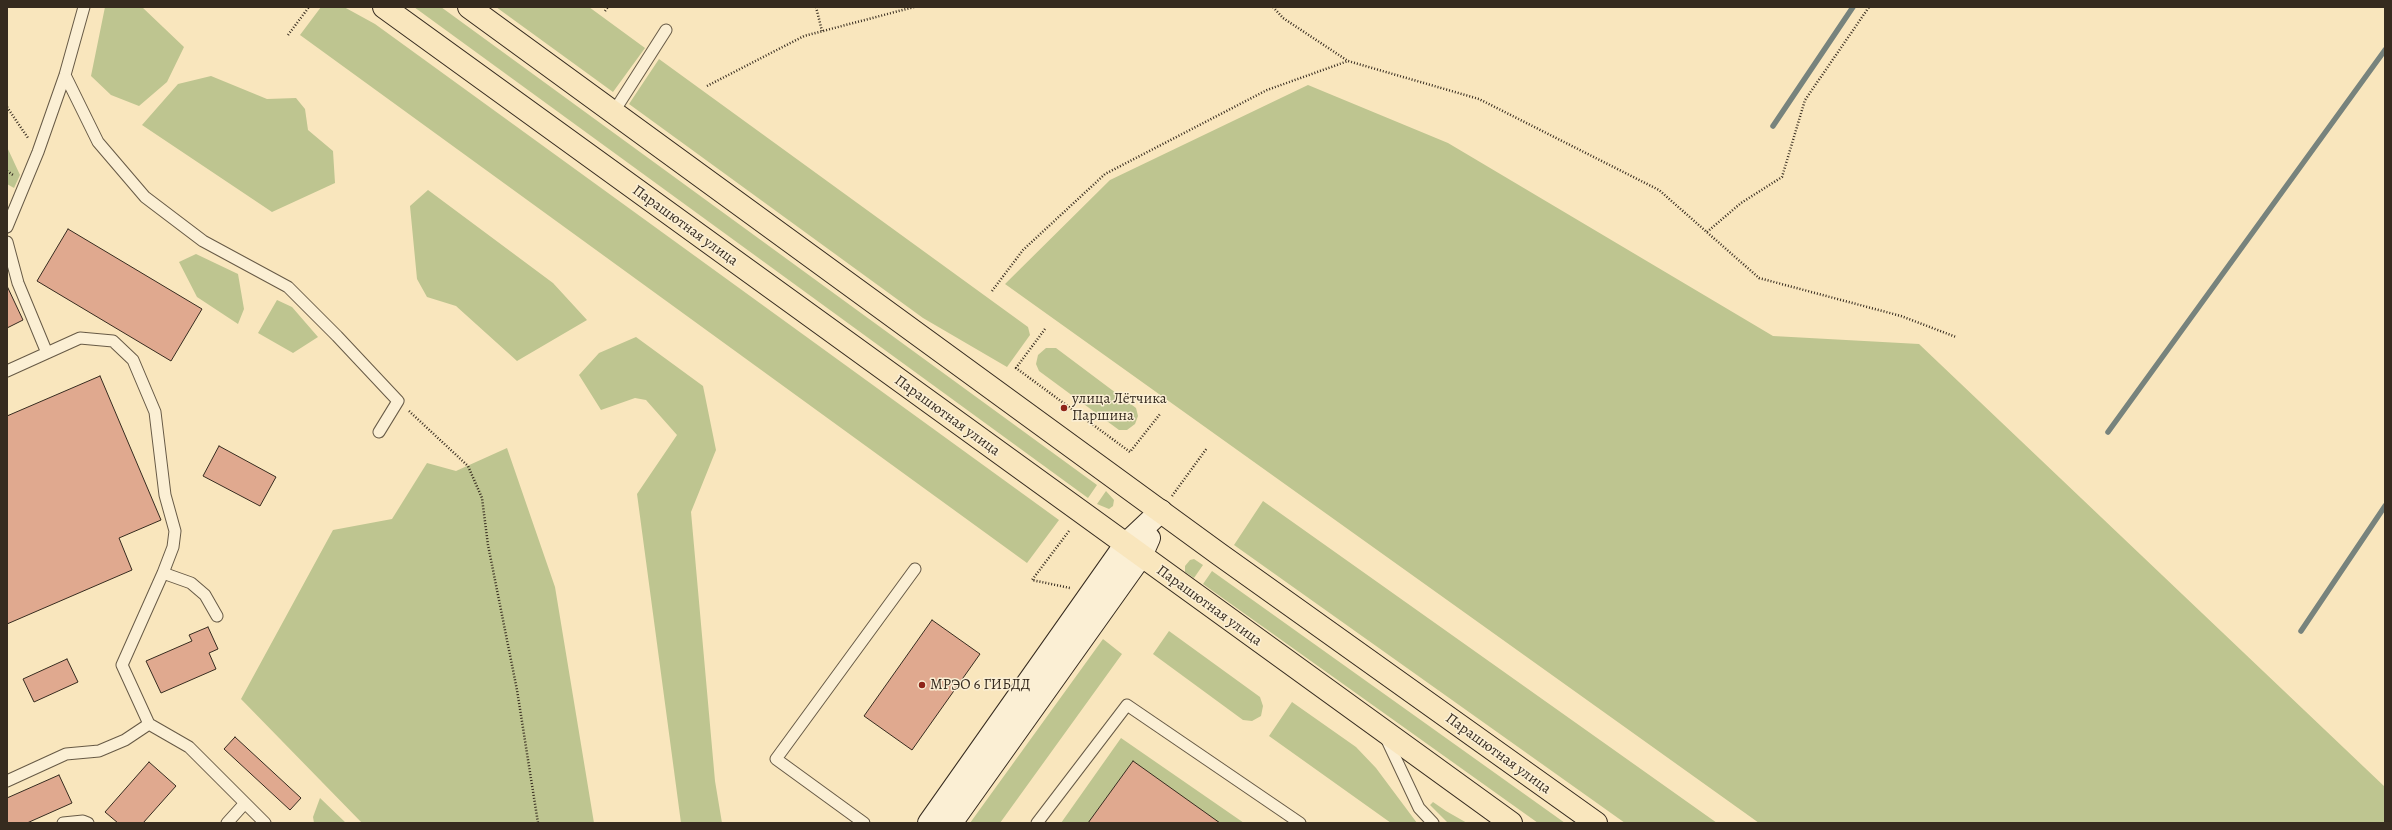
<!DOCTYPE html>
<meta charset="utf-8">
<style>
body{margin:0}
#map{position:relative;width:2392px;height:830px;overflow:hidden;background:#f9e6bd;font-family:Alegreya,serif}
canvas{display:block}
.frame{position:absolute;inset:0;border:8px solid #362b1f;pointer-events:none}
</style>
<div id="map">
<canvas width="2392" height="830"></canvas>
<div class="frame"></div>
</div>
<script>
const g = document.querySelector('canvas').getContext('2d');
g.lineJoin = 'round';
function paint(path, color) { g.fillStyle = color; g.fill(path, 'evenodd'); }
const toPath = rows => new Path2D(rows.map(r => 'M' + r).join(''));
function stroke(path, color, width, dash) { g.strokeStyle = color; g.lineWidth = width; g.lineCap = dash ? 'butt' : 'round'; g.setLineDash(dash || []); g.stroke(path); }
function label(font, color, halo, rows, align = 'center') {
  g.font = font + ' Alegreya,serif'; g.lineWidth = 3; g.setLineDash([]); g.textBaseline = 'middle'; g.strokeStyle = halo; g.fillStyle = color; for (const [text, x, y, turn = 0] of rows) {
    g.save(); g.translate(x, y); g.rotate((+turn || 0) * Math.PI / 180); g.textAlign = isNaN(turn) ? turn : align; if (halo) g.strokeText(text, 0, 0); g.fillText(text, 0, 0); g.restore();
  }
}
const green = toPath([
 [105,7,142,7,184,47,167,82,139,106,111,95,91,76],
 [321,7,344,7,375,24,1059,520,1027,563,300,35],
 [414,7,441,7,1097,485,1088,498],
 [496,7,589,7,645,48,613,92],
 [659,59,1028,327,1030,335,1007,367,923,318,629,104],
 [211,76,267,99,296,98,305,109,308,130,333,151,335,183,272,212,142,125,178,84],
 [1308,85,1448,143,1773,336,1919,344,2385,787,2385,823,1759,823,1005,284,1110,180],
 [7,147,20,175,14,188,7,184],
 [428,190,553,283,587,320,517,361,456,306,427,297,417,279,410,206],
 [196,254,238,274,244,309,238,324,197,297,179,262],
 [277,300,292,307,318,337,293,353,258,333],
 [636,337,703,386,716,450,691,512,715,781,722,823,681,823,637,494,677,435,646,400,635,398,601,410,579,375,599,353],
 [1046,348,1056,348,1136,408,1138,416,1135,424,1127,430,1119,430,1039,371,1036,364,1038,355],
 [507,448,555,587,594,823,362,823,241,699,333,530,392,519,427,463,456,471],
 [1106,491,1114,500,1113,506,1109,509,1097,504],
 [1263,501,1717,823,1625,823,1234,545],
 [1194,559,1203,565,1194,578,1185,572,1185,566,1190,560],
 [1212,571,1565,823,1538,823,1203,584],
 [1169,631,1260,697,1263,706,1261,716,1252,721,1243,720,1153,654],
 [1103,639,1122,654,1000,823,970,823],
 [1292,702,1356,747,1376,768,1417,823,1391,823,1269,736],
 [1121,738,1244,823,1061,823],
 [320,798,346,823,314,823,313,817],
 [1433,802,1446,811,1467,823,1448,823,1430,805]
]);
const stream = toPath([
 [1773,126,1853,7],
 [2108,432,2385,50],
 [2301,631,2385,506]
]);
const building = toPath([
 [68,229,202,309,171,361,37,281,68,229],
 [7,286,23,320,7,328,7,286],
 [100,376,161,520,119,538,132,570,7,624,7,416,100,376],
 [219,446,276,477,260,506,203,476,219,446],
 [932,620,980,654,912,750,864,716,932,620],
 [208,627,218,649,209,653,216,669,161,693,146,661,192,641,189,635,208,627],
 [67,659,78,682,34,702,23,679,67,659],
 [235,737,301,798,290,810,224,749,235,737],
 [1133,761,1220,823,1088,823,1133,761],
 [149,762,176,786,143,823,118,823,105,812,149,762],
 [59,775,72,803,27,823,7,823,7,798,59,775]
]);
const path = toPath([
 [816,7,822,31],
 [1273,7,1283,18,1348,61,1479,99,1659,190,1759,278,1901,316,1956,337],
 [605,11,608,7],
 [288,35,309,7],
 [707,86,804,36,914,7],
 [7,107,28,138],
 [7,171,13,175],
 [1707,232,1741,203,1782,177,1805,100,1869,7],
 [992,291,1023,250,1105,174,1267,90,1348,61],
 [1045,329,1016,368,1130,452,1160,414],
 [409,411,468,466,482,498,488,545,517,690,538,823],
 [1172,496,1207,448],
 [1069,531,1032,580,1070,588]
]);
const lane = toPath([
 [65,75,98,142,145,197,203,241,288,287,337,336,398,401,379,432],
 [613,113,666,30],
 [7,227,38,152,65,75,84,7],
 [7,242,18,283,47,353],
 [7,371,80,338,113,341,133,360,155,412,165,495,175,531,173,547,163,573,122,665,149,724,189,747,265,823],
 [163,573,191,583,205,595,217,616],
 [1386,738,1419,808,1433,823],
 [7,781,66,754,99,751,125,740,149,724],
 [63,823,83,821,88,823],
 [227,823,245,803],
 [864,823,776,759,915,569],
 [1037,823,1127,705,1300,823]
]);
const secondary = toPath([
 [929,823,1125,545,1161,511],
 [951,823,1141,556,1149,538]
]);
const primary = toPath([
 [384,7,1511,823],
 [469,7,1219,554,1596,823]
]);
const markers = [
 [1064,408,4,"#8f2418"],
 [922,685,4,"#8f2418"]
];
const streetNames = [
 ["Парашютная улица",685,226,36],
 ["Парашютная улица",947,416,36],
 ["Парашютная улица",1209,606,36],
 ["Парашютная улица",1498,754,36]
];
const poiNames = [
 ["улица Лётчика",1072,399],
 ["Паршина",1072,416],
 ["МРЭО 6 ГИБДД",930,685]
];
paint(green, '#bec590');
stroke(stream, '#77837d', 5.5);
paint(building, '#e0a98f');
stroke(building, '#362b1f', 1);
stroke(lane, '#675a46', 13);
stroke(secondary, '#362b1f', 24);
stroke(primary, '#362b1f', 24);
stroke(path, '#362b1f', 2.5, [1, 2]);
stroke(lane, '#fbefd4', 11);
stroke(secondary, '#fbefd4', 22);
stroke(primary, '#f9e6bd', 22);
for (const [x, y, r, color] of markers) { const dot = new Path2D(); dot.arc(x, y, r, 0, 2 * Math.PI); g.fillStyle = color; g.fill(dot); stroke(dot, '#fbefd4', 1.5); }
label('15px', '#362b1f', '#fbefd4', streetNames);
label('15px', '#362b1f', '#fbefd4', poiNames, 'left');
</script>
